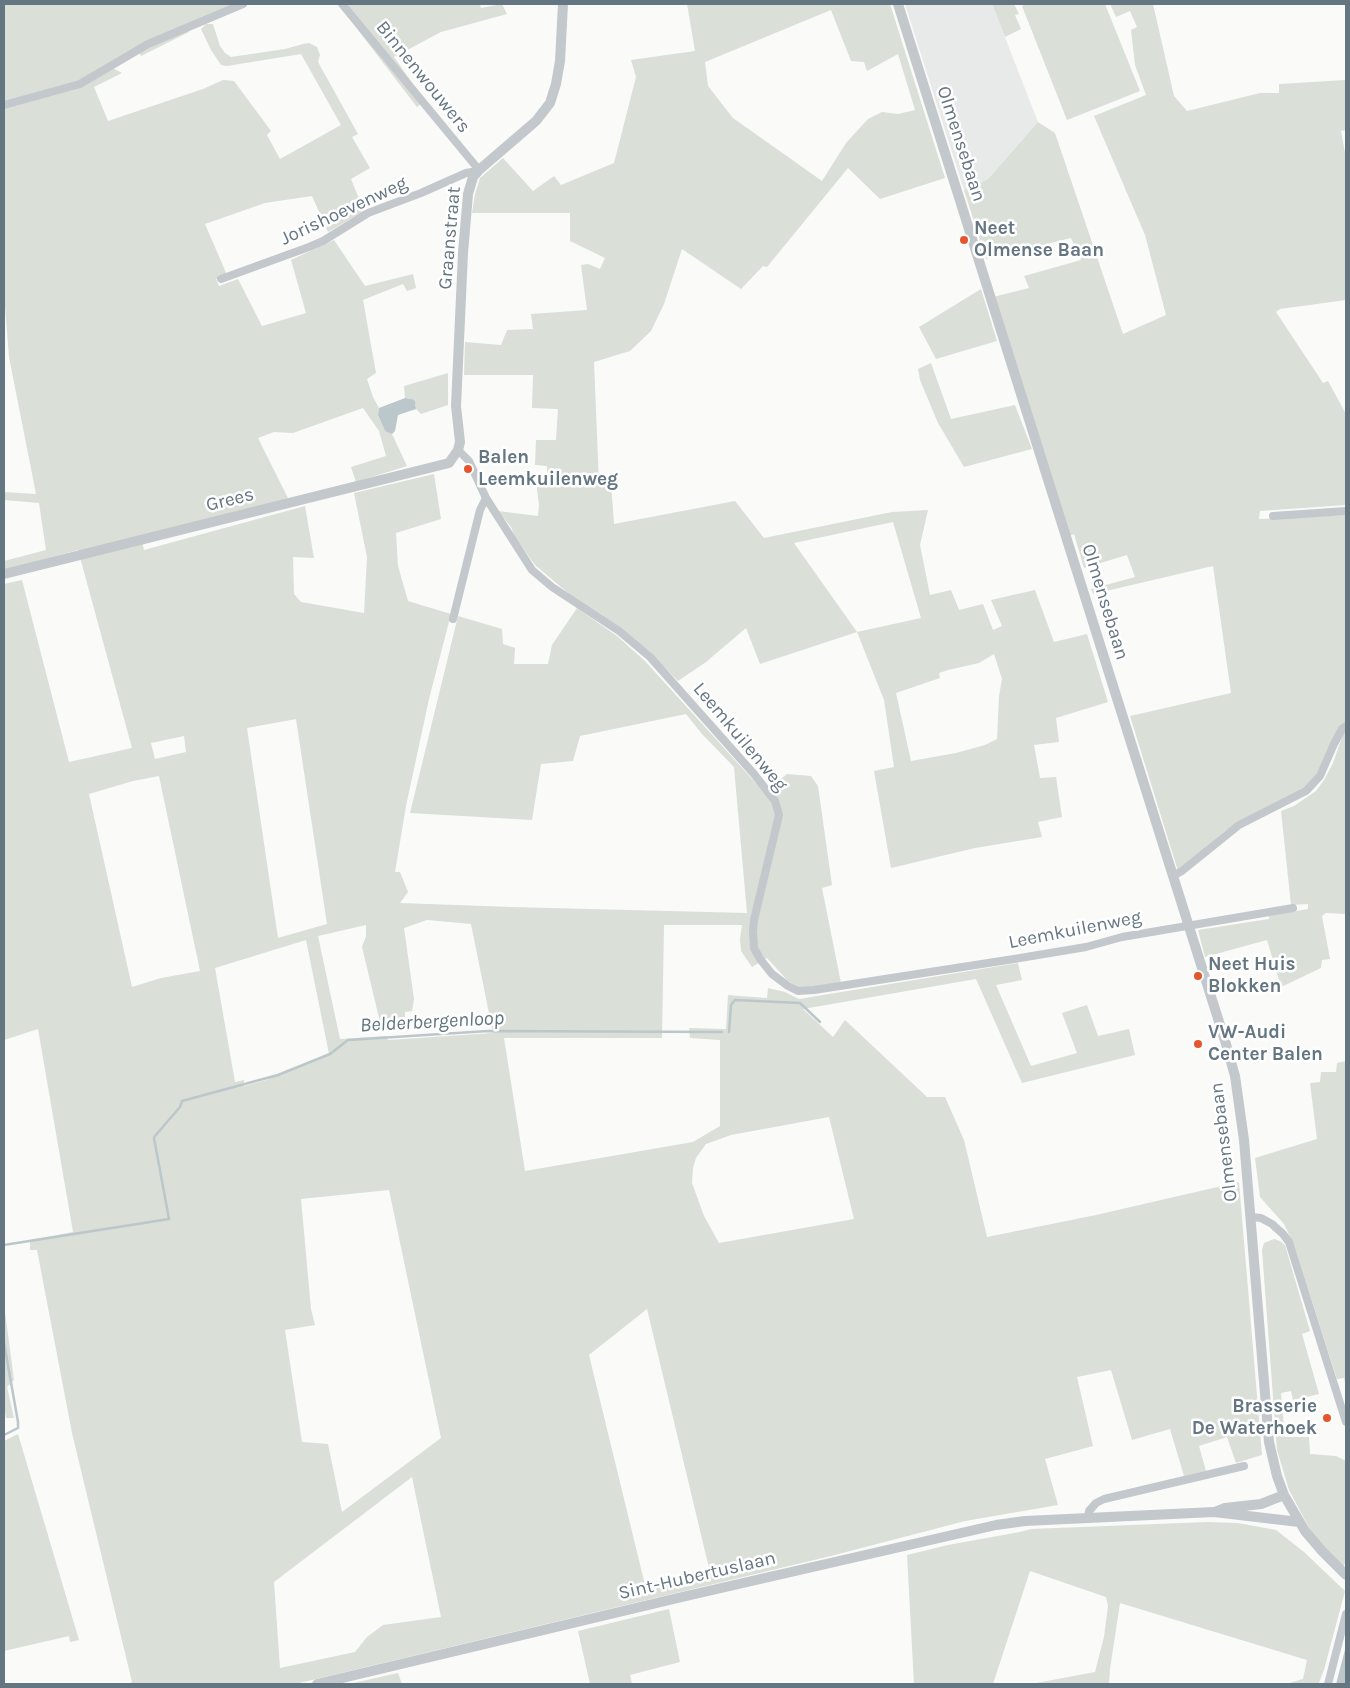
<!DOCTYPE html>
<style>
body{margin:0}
#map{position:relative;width:1350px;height:1688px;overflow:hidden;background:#fafaf8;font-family:Karla,sans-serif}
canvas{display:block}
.frame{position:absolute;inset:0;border:5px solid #657683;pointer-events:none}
</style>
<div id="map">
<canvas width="1350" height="1688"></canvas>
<div class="frame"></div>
</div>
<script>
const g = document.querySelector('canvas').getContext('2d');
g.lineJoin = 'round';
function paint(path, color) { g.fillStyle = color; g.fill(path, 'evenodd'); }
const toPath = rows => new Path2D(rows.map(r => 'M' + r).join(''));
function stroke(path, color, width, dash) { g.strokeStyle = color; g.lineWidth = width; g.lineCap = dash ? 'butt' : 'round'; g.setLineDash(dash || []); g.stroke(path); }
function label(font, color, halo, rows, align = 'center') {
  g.font = font + ' Karla,sans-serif'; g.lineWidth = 5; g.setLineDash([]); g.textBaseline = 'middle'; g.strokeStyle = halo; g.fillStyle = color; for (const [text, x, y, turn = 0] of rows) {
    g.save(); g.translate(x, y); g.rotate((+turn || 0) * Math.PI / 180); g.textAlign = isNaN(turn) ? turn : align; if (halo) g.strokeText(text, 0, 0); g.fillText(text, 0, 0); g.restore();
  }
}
const built = toPath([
 [905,4,992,4,1038,122,988,179,964,190]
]);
const green = toPath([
 [4,4,236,4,187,26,189,32,141,56,138,50,111,67,122,73,94,87,108,121,203,89,223,80,234,81,271,131,267,135,280,159,341,125,301,54,227,66,221,65,211,50,201,29,206,24,213,24,220,46,225,53,231,57,285,49,303,44,309,43,317,47,320,55,318,62,358,134,352,137,370,168,351,179,364,211,328,232,312,196,265,203,205,224,227,275,216,279,219,286,238,279,262,326,306,313,291,260,334,240,365,286,413,274,416,288,407,291,403,284,363,300,376,373,367,379,373,397,379,408,378,415,385,431,392,434,407,466,356,482,351,467,386,456,379,431,363,408,293,433,274,432,258,438,289,500,141,537,144,550,305,506,314,558,293,557,294,594,301,602,364,613,367,557,354,493,434,474,441,519,396,533,398,566,408,601,451,614,429,699,406,806,395,872,400,872,408,892,400,903,511,907,747,913,734,767,702,734,686,714,580,736,573,761,541,764,532,820,410,813,458,616,502,629,503,644,515,648,514,664,548,664,552,645,577,608,617,636,645,661,764,792,787,774,811,776,818,786,832,885,822,888,841,983,806,989,797,987,787,980,767,958,752,967,741,951,740,939,742,925,664,925,662,1038,504,1038,525,1171,693,1142,720,1126,720,1040,690,1038,689,1028,726,1029,728,995,767,998,768,988,785,992,799,999,1018,963,1022,980,996,985,1031,1066,1077,1053,1062,1013,1087,1005,1098,1036,1129,1029,1135,1055,1022,1083,976,979,803,1009,833,1037,845,1020,927,1097,945,1097,964,1140,987,1237,1096,1215,1239,1182,1262,1455,1236,1463,1227,1437,1199,1446,1206,1471,1184,1476,1170,1429,1132,1440,1111,1370,1077,1377,1093,1446,1045,1459,1058,1505,965,1521,831,1556,295,1684,128,1684,132,1682,72,1433,37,1250,30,1250,30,1240,73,1232,38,1029,4,1040,4,584,22,580,69,762,132,748,78,550,4,570,4,561,46,550,39,503,4,500,4,492,36,494,9,357,4,293],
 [296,719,327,924,278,938,247,728],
 [184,736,186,752,155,759,151,743],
 [159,776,200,971,161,978,132,987,89,794,133,781],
 [427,920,471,924,493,1033,388,1040,387,1036,340,1039,318,936,366,925,366,936,362,947,380,1022,405,1017,405,1012,412,1011,414,999,404,928],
 [306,940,329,1054,266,1080,244,1086,244,1080,235,1082,215,968],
 [829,1117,854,1219,719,1243,704,1216,692,1183,693,1168,696,1158,706,1144,731,1135],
 [389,1190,441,1438,342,1512,328,1444,302,1442,285,1330,315,1325,311,1309,301,1199],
 [647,1309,709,1568,645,1585,589,1355],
 [412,1477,441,1617,383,1625,367,1637,355,1652,280,1668,274,1582],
 [338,4,480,4,481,8,502,4,507,14,441,32,394,57,425,101,417,107],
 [687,4,890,4,945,178,880,199,848,168,767,267,763,266,741,289,682,249,664,304,651,331,630,351,594,362,599,484,611,483,614,524,735,501,764,538,892,512,928,510,920,545,930,595,951,590,959,610,983,604,993,630,1002,626,991,600,1035,590,1054,642,1087,634,1108,702,1056,718,1059,742,1034,745,1040,778,1056,777,1062,817,1038,822,1042,837,975,848,891,868,874,771,894,767,884,700,857,632,760,664,746,628,706,662,678,681,646,649,574,598,535,565,515,537,511,527,498,511,538,516,539,505,536,481,547,482,547,466,535,465,536,440,556,440,558,409,532,408,533,375,464,375,465,342,501,345,507,330,533,329,531,314,587,310,581,265,588,264,600,269,605,258,570,241,570,213,472,213,475,194,480,178,503,158,533,191,554,176,561,185,614,163,636,77,631,60,695,51],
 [831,10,851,61,864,62,867,71,898,54,915,110,898,114,882,112,868,119,846,143,822,181,733,118,708,86,705,62],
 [893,522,921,618,857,632,794,543],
 [994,654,1002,679,999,696,997,739,985,745,956,753,911,761,896,693,940,678,939,673,948,670,979,663],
 [992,4,1014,4,1019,14,1015,15,1021,29,1005,37],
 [1026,4,1105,4,1140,91,1067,120,1022,6],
 [1110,4,1153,4,1174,96,1187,111,1260,93,1279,93,1279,84,1346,80,1346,130,1341,131,1346,158,1346,300,1280,309,1276,312,1323,383,1328,381,1346,414,1346,505,1260,511,1259,519,1346,515,1346,914,1326,913,1322,916,1330,959,1322,960,1321,968,1281,987,1267,940,1205,957,1198,930,1269,919,1269,916,1308,909,1308,904,1291,905,1281,811,1294,806,1316,791,1324,780,1333,763,1342,737,1339,736,1321,770,1306,788,1225,831,1178,871,1130,716,1231,693,1213,566,1093,594,1091,589,1135,577,1127,555,1084,568,1074,534,1069,536,993,297,1029,288,1024,276,1081,260,1071,238,986,259,964,190,988,179,1038,122,1055,133,1123,334,1166,315,1145,235,1094,116,1146,95,1135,65,1131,30,1137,27,1130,11,1116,17],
 [981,289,997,341,936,359,919,327],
 [931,363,951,419,1015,405,1032,449,964,467,938,423,920,380,918,369],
 [448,373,448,405,421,414,416,409,416,405,412,399,405,398,404,386],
 [1346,1061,1346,1385,1344,1378,1337,1379,1294,1245,1284,1224,1260,1197,1255,1158,1317,1139,1310,1083,1320,1082,1321,1072,1336,1072,1337,1063],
 [1274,1239,1280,1241,1285,1245,1310,1331,1302,1334,1319,1394,1293,1400,1291,1391,1281,1393,1285,1437,1309,1437,1310,1454,1336,1456,1346,1461,1346,1559,1344,1566,1329,1554,1313,1535,1289,1490,1277,1450,1262,1250,1264,1243],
 [4,1304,14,1380,7,1387,14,1418,6,1418,4,1405],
 [18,1434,79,1640,70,1642,69,1636,4,1651,4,1441],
 [1207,1522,1238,1523,1276,1530,1304,1552,1345,1591,1324,1670,1319,1683,1316,1684,1286,1684,1303,1679,1307,1660,1120,1603,1110,1669,1109,1684,1031,1684,1095,1672,1104,1637,1108,1606,1106,1597,1030,1571,993,1684,914,1684,907,1555,948,1545,1020,1532,1031,1529],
 [669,1609,680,1662,630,1675,632,1684,590,1684,578,1631],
 [398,1673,402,1684,349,1684]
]);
const water = toPath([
 [405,398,412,399,415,401,416,409,398,415,395,431,392,434,389,433,385,431,378,415,379,408],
 [1346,1646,1346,1684,1336,1684]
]);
const stream = toPath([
 [729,1032,731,1005,735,1000,800,1003,820,1022],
 [4,1245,169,1219,154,1138,155,1136,180,1107,182,1101,278,1075,330,1054,348,1040,488,1031,722,1032],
 [4,1343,18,1422,18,1428,4,1435]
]);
const minor = toPath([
 [342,4,479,170],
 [4,105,80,84,148,44,243,4],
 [221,279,309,247,323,241,368,213,421,193,466,173,478,171],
 [458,450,469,461,486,498,532,570,552,587,619,631,650,657,754,774,775,801,779,815,754,920,753,931,754,948,760,959,772,974,788,986,798,991,814,990,1014,959,1086,947,1122,937,1293,908],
 [1273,516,1346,511],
 [453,619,480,510,486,498],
 [1173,876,1182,871,1239,825,1306,791,1320,776,1334,744,1342,729,1346,726],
 [1251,1217,1261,1218,1272,1224,1283,1234,1289,1242,1346,1422],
 [1088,1517,1089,1511,1096,1503,1104,1499,1244,1466],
 [1328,1684,1346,1614]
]);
const tertiary = toPath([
 [898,4,1226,1044,1235,1076,1244,1140,1269,1442,1277,1476,1284,1495,1305,1531,1322,1551,1346,1575],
 [4,574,449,463,458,450,460,442,456,406,463,253,468,194,473,177,479,170,536,121,550,103,556,84,560,61,563,4],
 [1215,1512,1225,1508,1261,1504,1284,1495],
 [317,1684,682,1597,996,1525,1025,1521,1214,1512,1299,1522]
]);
const markers = [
 [964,240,5,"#e4572e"],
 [468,469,5,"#e4572e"],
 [1198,976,5,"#e4572e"],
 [1198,1044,5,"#e4572e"],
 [1327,1418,5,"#e4572e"]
];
const streetNames = [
 ["Binnenwouwers",423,77,51],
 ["Olmensebaan",961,144,72],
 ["Jorishoevenweg",344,211,-25],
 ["Graanstraat",450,238,-85],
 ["Grees",230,500,-14],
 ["Olmensebaan",1105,602,73],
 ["Leemkuilenweg",740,737,50],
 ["Leemkuilenweg",1075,930,-11],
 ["Olmensebaan",1224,1142,-97],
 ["Sint-Hubertuslaan",697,1576,-13]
];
const poiNames = [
 ["Neet",974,229],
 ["Olmense Baan",974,251],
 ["Balen",478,458],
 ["Leemkuilenweg",478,480],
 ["Neet Huis",1208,965],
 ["Blokken",1208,987],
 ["VW-Audi",1208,1033],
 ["Center Balen",1208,1055],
 ["Brasserie",1317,1407,"right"],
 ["De Waterhoek",1317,1429,"right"]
];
const waterNames = [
 ["Belderbergenloop",432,1022,-3]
];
paint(built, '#e8e9e9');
paint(green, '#dadfd7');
paint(water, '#bbc7cb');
stroke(stream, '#bbc7cb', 2.5);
stroke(minor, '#c3c8cc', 8);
stroke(tertiary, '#c3c8cc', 10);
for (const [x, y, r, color] of markers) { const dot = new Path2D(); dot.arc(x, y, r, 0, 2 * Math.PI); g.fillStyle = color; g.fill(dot); stroke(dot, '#fff', 2); }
label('19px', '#657683', '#fff', streetNames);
label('bold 19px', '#657683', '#fff', poiNames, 'left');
label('italic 20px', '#60757c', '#fff', waterNames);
</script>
